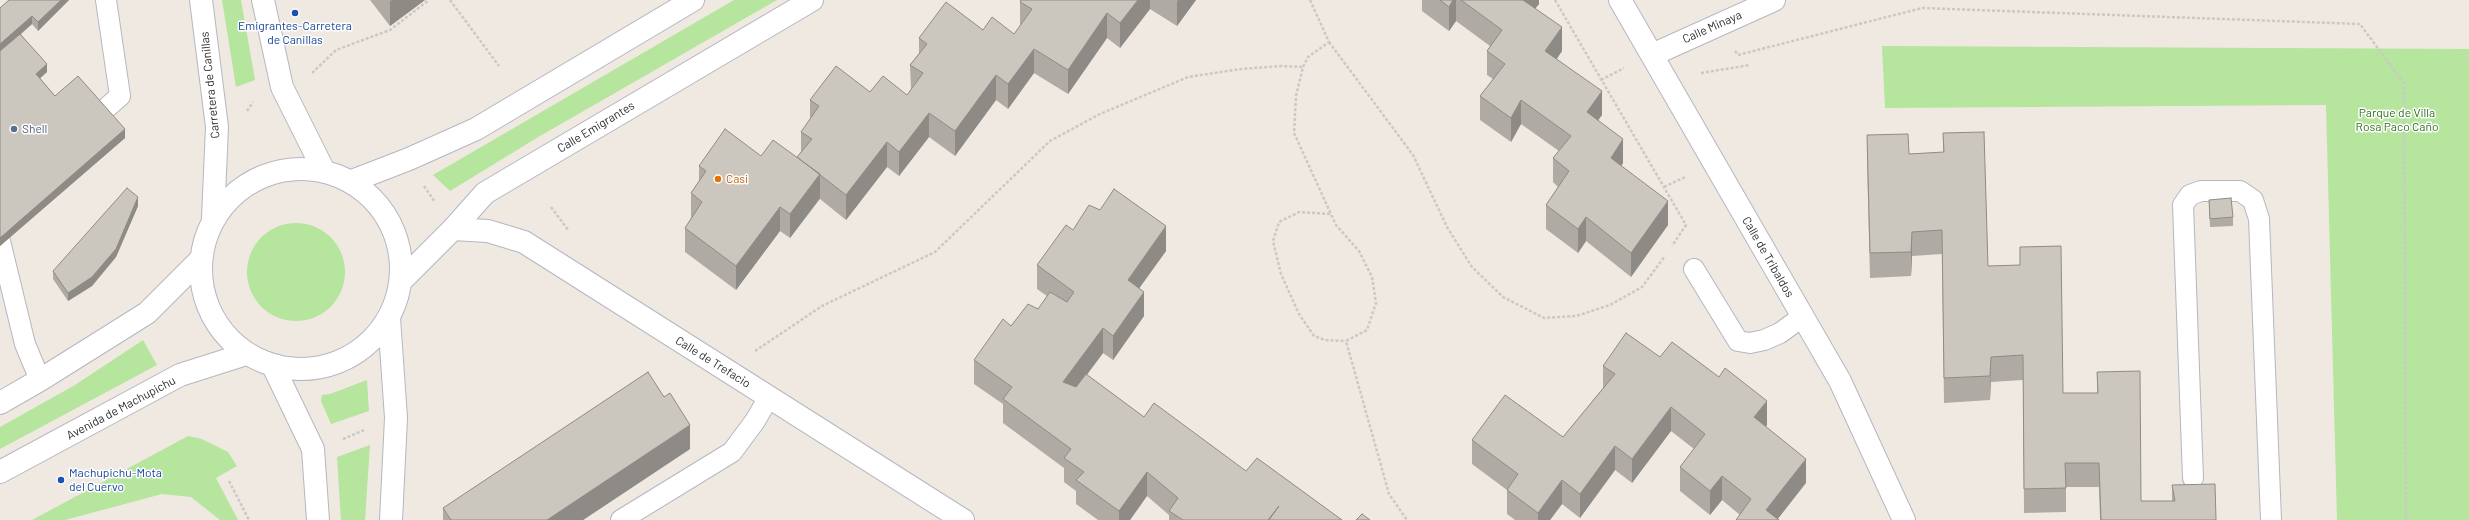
<!DOCTYPE html>
<meta charset="utf-8">
<style>
body{margin:0}
canvas{display:block;background:#efe9e1}
</style>
<canvas width="2469" height="520"></canvas>
<script>
const g = document.querySelector('canvas').getContext('2d');
g.lineJoin = 'round';
function paint(path, color) { g.fillStyle = color; g.fill(path, 'evenodd'); }
const toPath = rows => new Path2D(rows.map(r => 'M' + r).join(''));
function stroke(path, color, width, dash) { g.strokeStyle = color; g.lineWidth = width; g.lineCap = dash ? 'butt' : 'round'; g.setLineDash(dash || []); g.stroke(path); }
function label(font, color, halo, rows, align = 'center') {
  g.font = font + ' Barlow,sans-serif'; g.lineWidth = 3; g.setLineDash([]); g.textBaseline = 'middle'; g.strokeStyle = halo; g.fillStyle = color; for (const [text, x, y, turn = 0] of rows) {
    g.save(); g.translate(x, y); g.rotate((+turn || 0) * Math.PI / 180); g.textAlign = isNaN(turn) ? turn : align; if (halo) g.strokeText(text, 0, 0); g.fillText(text, 0, 0); g.restore();
  }
}
const green = toPath([
 [222,0,241,0,255,80,236,87],
 [734,0,777,0,540,136,450,191,433,175],
 [1882,46,2469,49,2469,520,2337,520,2326,105,1885,108],
 '247 272a49 49 0 1 1 98 0a49 49 0 1 1-98 0Z',
 [143,340,157,365,0,449,0,427,75,385],
 [367,380,369,411,331,424,321,401,322,395,330,394],
 [188,436,202,439,228,452,237,466,216,478,238,520,220,520,191,497,162,494,65,520,32,520],
 [370,445,365,520,341,520,337,457]
]);
const path = toPath([
 [450,0,499,66],
 [1310,0,1329,42,1308,57,1303,67,1296,96,1294,133,1336,225,1359,251,1372,277,1376,303,1367,330,1346,341,1389,494,1407,520],
 [1555,0,1686,225,1672,246],
 [1329,42,1413,155,1447,227,1472,267,1503,297,1544,318,1576,316,1610,305,1642,287,1665,256],
 [1735,51,1738,55,1922,8,2360,24,2404,84,2406,520],
 [312,73,336,50,390,30,429,0],
 [1701,73,1750,65],
 [1601,80,1624,68],
 [247,111,253,102],
 [424,186,435,202],
 [1664,187,1685,177],
 [551,207,569,231],
 [1330,214,1299,212,1279,222,1273,241,1281,274,1299,314,1314,336,1325,340,1346,341],
 [755,351,822,306,935,252,1050,141,1100,114,1188,77,1241,69,1281,66,1303,67],
 [343,439,364,430],
 [229,481,249,520]
]);
const lane = toPath([
 [86,126,120,96,106,0],
 [0,241,25,344,40,380],
 [1694,269,1738,341,1750,343,1764,340,1780,333,1802,317],
 [2193,478,2183,205,2190,195,2201,191,2240,191,2253,200,2259,219,2271,520],
 [621,520,732,452,755,421,769,397]
]);
const street = toPath([
 [1620,0,1840,381,1904,520],
 [1652,55,1774,0],
 [453,229,488,231,524,242,963,520],
 [389,318,396,418,391,520],
 [273,366,313,449,318,520]
]);
const secondary = toPath([
 [201,0,217,127,213,218],
 [263,0,282,87,323,169],
 '201 269a100 100 0 1 1 200 0a100 100 0 1 1-200 0Z',
 [352,181,409,159,476,129,693,0],
 [401,281,453,229,485,193,812,0],
 [0,403,40,380,147,313,201,259],
 [0,472,180,375,246,354]
]);
const wall = toPath([
 [69,0,38,31,32,24,21,34,47,72,40,78,55,96,125,138,0,246,0,8],
 [370,0,425,0,390,26],
 [1021,0,1196,0,1177,26,1150,9,1120,48,1107,38,1068,94,1034,73,1008,109,996,100,955,156,929,137,899,176,887,167,846,220,820,199,790,238,780,231,736,290,685,252,685,228,691,218,691,193,699,181,699,166,761,156,797,157,801,152,801,132,810,119,810,100,870,92,907,95,911,90,910,65,919,53,919,38,983,30,1014,34,1020,26,1020,2],
 [1422,0,1539,0,1539,4,1535,9,1562,51,1557,59,1602,115,1598,120,1623,163,1621,166,1668,225,1631,277,1586,241,1578,253,1546,229,1546,205,1558,187,1553,182,1553,158,1559,151,1521,124,1511,142,1480,120,1480,96,1493,79,1487,75,1487,51,1490,46,1456,21,1449,31,1422,11],
 [1943,133,1988,266,2063,393,2097,393,2097,372,2141,501,2172,501,2172,485,2216,520,2100,520,2099,487,2066,487,2066,512,2024,513,2023,380,1991,382,1990,400,1944,403,1942,254,1912,256,1911,276,1870,278,1867,160,1867,135,1909,154,1943,153],
 [2209,200,2233,217,2233,226,2210,227,2209,208],
 [138,206,116,257,92,286,68,301,53,279,53,271],
 [1073,230,1166,251,1139,288,1144,316,1113,360,1103,353,1087,375,1144,417,1246,471,1342,520,1169,520,1169,515,1147,496,1130,520,1098,520,1076,504,1076,491,1064,482,1064,468,1003,423,1003,404,974,384,974,360,1011,326,1038,309,1047,296,1037,289,1037,265],
 [1660,357,1767,425,1765,427,1806,483,1740,515,1722,500,1710,515,1680,491,1680,467,1694,449,1671,431,1632,483,1615,470,1580,518,1562,504,1550,520,1515,520,1507,514,1507,490,1472,464,1472,440,1563,437,1603,388,1603,366],
 [690,449,583,520,443,520,443,508]
]);
const shadedWall = toPath([
 [61,0,69,0,38,31,38,22],
 [392,0,425,0,390,26,390,1],
 [1138,0,1150,0,1150,9,1120,48,1120,23],
 [1178,0,1196,0,1177,26,1177,2],
 [1453,0,1456,0,1456,21,1449,31,1449,7],
 [1522,0,1539,0,1539,4,1522,24],
 [1107,13,1107,38,1068,94,1068,70],
 [32,16,32,24,0,52,0,44],
 [1562,27,1562,51,1545,75,1545,51],
 [1034,49,1034,73,1008,109,1008,84],
 [47,64,47,72,36,82,36,74],
 [996,75,996,100,955,156,955,131],
 [1602,91,1602,115,1587,136,1587,112],
 [1521,100,1521,124,1511,142,1511,118],
 [929,113,929,137,899,176,899,152],
 [125,129,125,138,0,246,0,238],
 [1623,139,1623,163,1611,182,1611,158],
 [887,142,887,167,846,220,846,195],
 [820,174,820,198,790,238,790,214],
 [138,197,138,206,116,257,92,286,68,301,68,293],
 [1668,201,1668,225,1631,277,1631,253],
 [780,207,780,231,736,290,736,266],
 [1586,217,1586,241,1578,253,1578,229],
 [1166,226,1166,251,1128,304,1128,280],
 [1912,232,1912,256,1911,276,1911,252],
 [1144,292,1144,316,1113,360,1113,336],
 [1103,328,1103,353,1063,406,1063,382],
 [1991,357,1991,382,1990,400],
 [1767,401,1767,425,1754,442,1754,417],
 [1671,407,1671,431,1632,483,1632,459],
 [690,425,690,449,583,520,547,520],
 [1615,446,1615,470,1580,518,1580,494],
 [1806,459,1806,483,1777,520,1766,510],
 [1147,472,1147,496,1130,520,1119,520,1119,511],
 [1722,476,1722,500,1710,515,1710,491],
 [1562,480,1562,504,1550,520,1538,520,1538,513]
]);
const building = toPath([
 [9,0,61,0,38,22,32,16,0,44,0,8,9,0],
 [1021,0,1138,0,1120,23,1107,13,1068,70,1034,49,1008,84,996,75,955,131,929,113,899,152,887,142,846,195,797,157,812,139,801,132,819,106,810,100,836,66,870,92,883,76,907,95,923,73,910,65,927,44,919,38,946,2,983,30,992,17,1014,34,1032,9,1020,2,1021,0],
 [1440,0,1453,0,1449,7,1440,0],
 [1461,0,1523,0,1562,27,1545,51,1602,91,1587,112,1623,139,1611,158,1668,201,1631,253,1586,217,1578,229,1546,205,1569,171,1553,158,1571,136,1521,100,1511,118,1480,96,1505,64,1487,51,1502,30,1461,0],
 [20,34,47,64,36,74,55,96,78,76,125,129,0,238,0,51,20,34],
 [725,129,761,156,773,140,820,174,790,214,780,207,736,266,685,228,702,202,691,193,706,171,699,166,725,129],
 [1984,132,1988,266,2020,265,2020,247,2061,246,2063,393,2098,393,2097,372,2140,371,2141,501,2175,501,2172,485,2215,484,2216,520,2101,520,2099,463,2065,463,2066,488,2024,489,2023,355,1991,357,1990,376,1944,378,1942,230,1912,232,1911,252,1870,253,1867,135,1908,134,1909,154,1944,152,1943,133,1984,132],
 [127,188,138,197,116,249,92,277,68,293,53,271,127,188],
 [1114,189,1166,226,1128,280,1144,292,1113,336,1103,328,1063,382,1076,387,1086,374,1144,417,1154,403,1246,471,1257,458,1342,520,1269,520,1279,506,1268,520,1183,520,1169,511,1178,498,1147,472,1119,511,1076,480,1084,472,1064,458,1071,449,1003,399,1012,387,974,360,1003,319,1011,326,1028,304,1038,309,1050,292,1067,302,1074,292,1037,265,1066,225,1073,230,1089,205,1100,210,1114,189],
 [2231,198,2233,217,2210,219,2209,200,2231,198],
 [1626,333,1660,357,1672,342,1719,377,1725,368,1767,401,1754,417,1806,459,1766,510,1779,520,1736,520,1751,499,1722,476,1710,491,1680,467,1705,434,1671,407,1632,459,1615,446,1580,494,1562,480,1538,513,1507,490,1518,474,1472,440,1505,395,1563,437,1615,374,1603,366,1626,333],
 [648,372,664,397,670,393,690,425,547,520,451,520,443,508,648,372],
 [1362,514,1370,520,1356,520,1362,514]
]);
const markers = [
 [295,13,4,"#1a4fb4"],
 [14,129,4,"#5c6f8a"],
 [718,179,4,"#e8710a"],
 [61,480,4,"#1a4fb4"]
];
const transitNames = [
 ["Emigrantes-Carretera",295,26],
 ["de Canillas",295,40],
 ["Machupichu-Mota",69,473,"left"],
 ["del Cuervo",69,487,"left"]
];
const streetNames = [
 ["Calle Minaya",1712,27,-24],
 ["Carretera de Canillas",210,85,-96],
 ["Calle Emigrantes",596,127,-31],
 ["Calle de Tribaldos",1768,257,60],
 ["Calle de Trefacio",713,362,32],
 ["Avenida de Machupichu",121,408,-28]
];
const parkNames = [
 ["Parque de Villa",2397,113],
 ["Rosa Paco Caño",2397,127]
];
const serviceNames = [
 ["Shell",22,129]
];
const foodNames = [
 ["Casi",726,179]
];
paint(green, '#b6e59e');
stroke(lane, '#b4b7c1', 22);
stroke(street, '#b4b7c1', 24);
stroke(secondary, '#b4b7c1', 24);
stroke(path, '#c9c9c9', 2.5, [3, 2]);
stroke(lane, '#fff', 20);
stroke(street, '#fff', 22);
stroke(secondary, '#fff', 22);
paint(wall, '#afaba4');
paint(shadedWall, '#8e8b86');
paint(building, '#cbc7bf');
stroke(building, '#8e8b86', 1);
for (const [x, y, r, color] of markers) { const dot = new Path2D(); dot.arc(x, y, r, 0, 2 * Math.PI); g.fillStyle = color; g.fill(dot); stroke(dot, '#fff', 1.5); }
label('12px', '#164399', '#fff', transitNames);
label('12px', '#2e2e2e', '#fff', streetNames);
label('12px', '#2c6e1b', '#fff', parkNames);
label('12px', '#4e5e75', '#fff', serviceNames, 'left');
label('12px', '#c56008', '#fff', foodNames, 'left');
</script>
